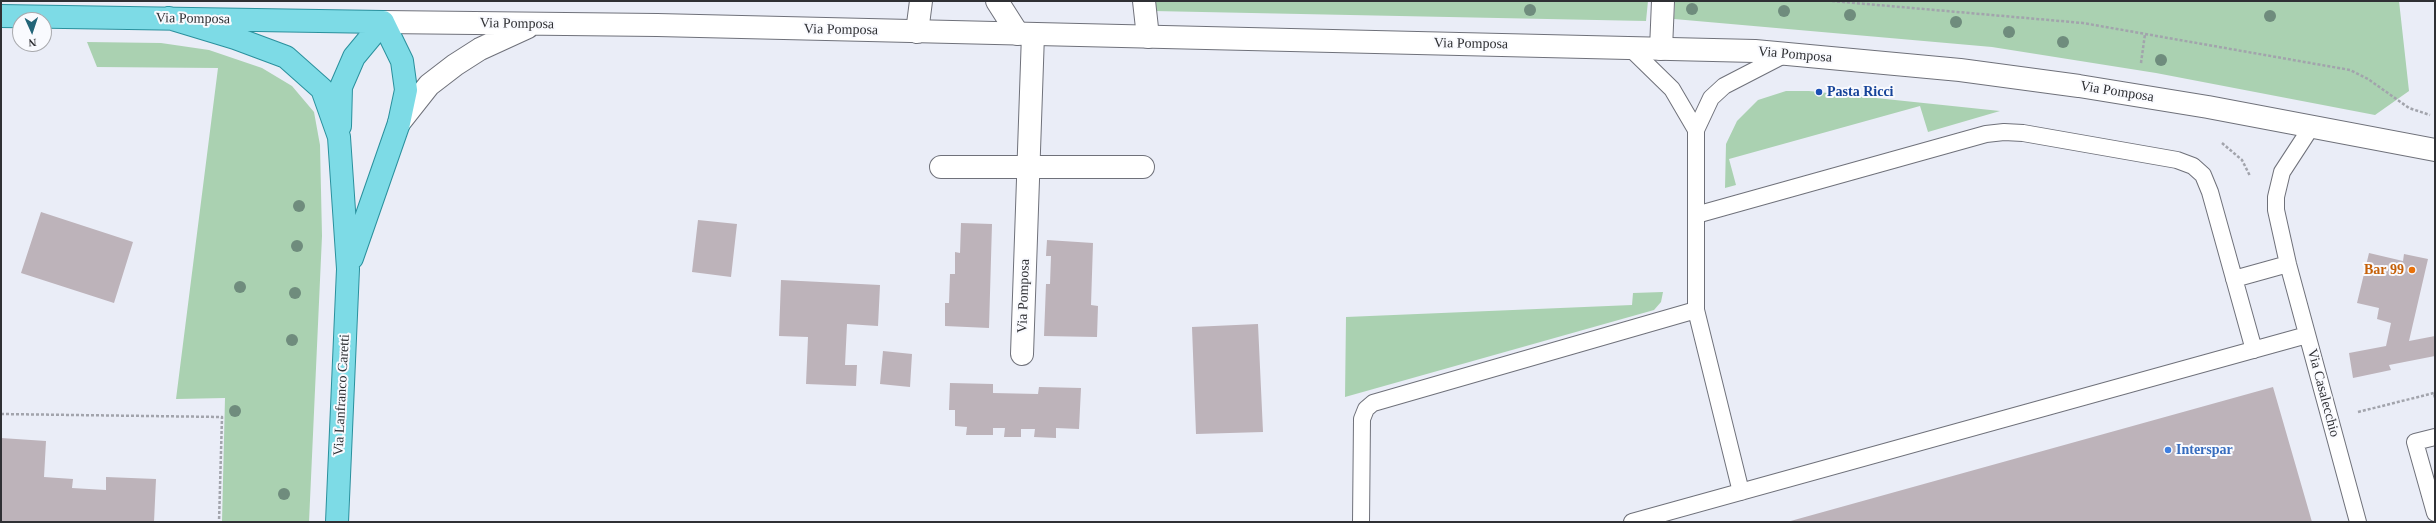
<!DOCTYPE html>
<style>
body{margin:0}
#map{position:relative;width:2436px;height:523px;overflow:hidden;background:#eaedf7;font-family:Georgia,serif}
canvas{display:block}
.frame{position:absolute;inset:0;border:2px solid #2f3034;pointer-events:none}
.north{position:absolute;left:12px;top:12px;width:40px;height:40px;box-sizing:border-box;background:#f9fafe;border:1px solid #a8a9ad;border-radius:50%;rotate:177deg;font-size:11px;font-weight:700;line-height:16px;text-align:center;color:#2f3034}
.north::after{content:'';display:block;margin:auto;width:14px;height:18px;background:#226478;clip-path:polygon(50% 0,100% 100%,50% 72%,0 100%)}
</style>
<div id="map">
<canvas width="2436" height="523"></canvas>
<div class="frame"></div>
<div class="north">N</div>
</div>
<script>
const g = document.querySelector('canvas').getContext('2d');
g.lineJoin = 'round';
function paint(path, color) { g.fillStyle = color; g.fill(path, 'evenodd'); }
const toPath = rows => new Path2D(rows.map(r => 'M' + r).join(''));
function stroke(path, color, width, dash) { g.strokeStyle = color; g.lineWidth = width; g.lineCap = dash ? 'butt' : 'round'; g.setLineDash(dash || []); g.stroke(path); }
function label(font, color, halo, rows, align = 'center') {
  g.font = font + ' Georgia,serif'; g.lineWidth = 4; g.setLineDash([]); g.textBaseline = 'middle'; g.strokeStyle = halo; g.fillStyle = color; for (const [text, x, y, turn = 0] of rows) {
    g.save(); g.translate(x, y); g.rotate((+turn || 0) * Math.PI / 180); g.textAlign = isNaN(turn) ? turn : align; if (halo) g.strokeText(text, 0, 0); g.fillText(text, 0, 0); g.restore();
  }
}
const green = toPath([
 [1153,1,1648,1,1646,21,1153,11],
 [1675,1,2399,1,2409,91,2375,115,2156,73,1992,47,1674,19],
 [87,42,161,43,209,50,262,68,292,86,314,112,320,145,322,236,309,522,222,522,225,398,176,399,218,68,97,67],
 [1786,91,1809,91,2000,111,1928,132,1920,106,1729,159,1736,185,1725,188,1726,144,1737,121,1758,100],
 [1663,292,1661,302,1654,310,1345,397,1346,317,1632,305,1633,293]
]);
const building = toPath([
 [41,212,133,242,114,303,21,273],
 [698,220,737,224,731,277,692,272],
 [961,223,992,224,989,328,945,326,945,303,949,303,950,274,955,274,955,252,960,253],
 [1047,240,1093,243,1091,305,1098,306,1097,337,1044,336,1046,284,1050,284,1051,256,1046,256],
 [2369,253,2403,261,2404,254,2428,259,2409,341,2435,336,2435,356,2389,365,2391,370,2353,378,2349,353,2386,346,2391,323,2377,319,2379,308,2357,303],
 [781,280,880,285,878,326,847,324,845,365,857,365,856,386,806,384,808,337,779,336],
 [1258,324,1263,432,1196,434,1192,327],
 [883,351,912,354,910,387,880,384],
 [950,383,993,384,993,393,1038,394,1039,387,1081,388,1079,429,1056,428,1056,438,1034,437,1035,429,1021,429,1021,437,1004,437,1005,428,993,428,993,435,966,435,967,427,955,426,955,410,949,410],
 [2273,387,2312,522,1787,522],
 [1,438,46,441,44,477,73,479,72,488,106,490,106,477,156,479,154,522,1,522]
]);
const path = toPath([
 [1832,1,2083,23,2350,70,2368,79,2409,108,2430,115],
 [2141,63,2145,34],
 [2222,143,2242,160,2250,176],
 [2358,412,2434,393,2435,398],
 [1,414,222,417,219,522]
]);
const service = toPath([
 [1630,48,1672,89,1696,130,1711,98,1724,86,1786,54],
 [2312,126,2282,172,2276,197,2276,210,2288,264,2358,522],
 [1696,130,1696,310,1741,492],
 [1696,215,1986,134,2004,132,2023,133,2177,160,2193,166,2203,175,2210,192,2254,350],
 [2234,279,2288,264],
 [2435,437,2415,442,2435,513],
 [1361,522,1362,419,1366,409,1373,403,1696,310],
 [1632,522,2307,335]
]);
const minor = toPath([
 [997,1,1018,34],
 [1144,1,1148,37],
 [917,32,921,1],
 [1661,49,1663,1],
 [941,167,1143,167],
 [1022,354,1033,34]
]);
const secondary = toPath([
 [383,22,657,25,1755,51,1960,70,2079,86,2208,107,2435,150],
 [399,123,429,85,455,65,480,49,528,27]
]);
const primary = toPath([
 [1,16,383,22],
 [169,18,235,38,286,57,322,89,339,137,348,269,337,522],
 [340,126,341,87,354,57,383,22],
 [352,258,399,123,406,90,402,61,383,22]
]);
const trees = [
 [1692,9],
 [1530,10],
 [1784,11],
 [1850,15],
 [2270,16],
 [1956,22],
 [2009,32],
 [2063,42],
 [2161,60],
 [299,206],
 [297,246],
 [240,287],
 [295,293],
 [292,340],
 [235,411],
 [284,494]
];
const markers = [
 [1819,92,4,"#1a4fb4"],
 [2412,270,4,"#e8710a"],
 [2168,450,4,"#3f7fe0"]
];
const streetNames = [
 ["Via Pomposa",193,19,1],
 ["Via Pomposa",517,24,1],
 ["Via Pomposa",841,30,1],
 ["Via Pomposa",1471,44,1],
 ["Via Pomposa",1795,55,5],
 ["Via Pomposa",2117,92,9],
 ["Via Pomposa",1024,296,-88],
 ["Via Casalecchio",2323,393,75],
 ["Via Lanfranco Caretti",342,395,-87]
];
const transitNames = [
 ["Pasta Ricci",1827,92]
];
const foodNames = [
 ["Bar 99",2404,270]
];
const shopNames = [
 ["Interspar",2176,450]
];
paint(green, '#aad1b1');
paint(building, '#bdb3ba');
stroke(service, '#6f717a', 18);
stroke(minor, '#6f717a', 24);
stroke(secondary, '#6f717a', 24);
stroke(primary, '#2a909d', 24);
stroke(path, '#a2a4ac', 2.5, [3, 2]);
stroke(service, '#fff', 16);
stroke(minor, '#fff', 22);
stroke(secondary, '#fff', 22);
stroke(primary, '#7ddbe6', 22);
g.fillStyle = '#6f8c7d';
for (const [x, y] of trees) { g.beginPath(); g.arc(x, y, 6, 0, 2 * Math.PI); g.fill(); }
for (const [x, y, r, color] of markers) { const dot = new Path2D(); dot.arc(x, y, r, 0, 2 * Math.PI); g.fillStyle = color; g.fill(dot); stroke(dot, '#f9fafe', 1.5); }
label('14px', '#2f3034', '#f9fafe', streetNames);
label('bold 14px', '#164399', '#f9fafe', transitNames, 'left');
label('bold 14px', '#c56008', '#f9fafe', foodNames, 'right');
label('bold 14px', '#366cbe', '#f9fafe', shopNames, 'left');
</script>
